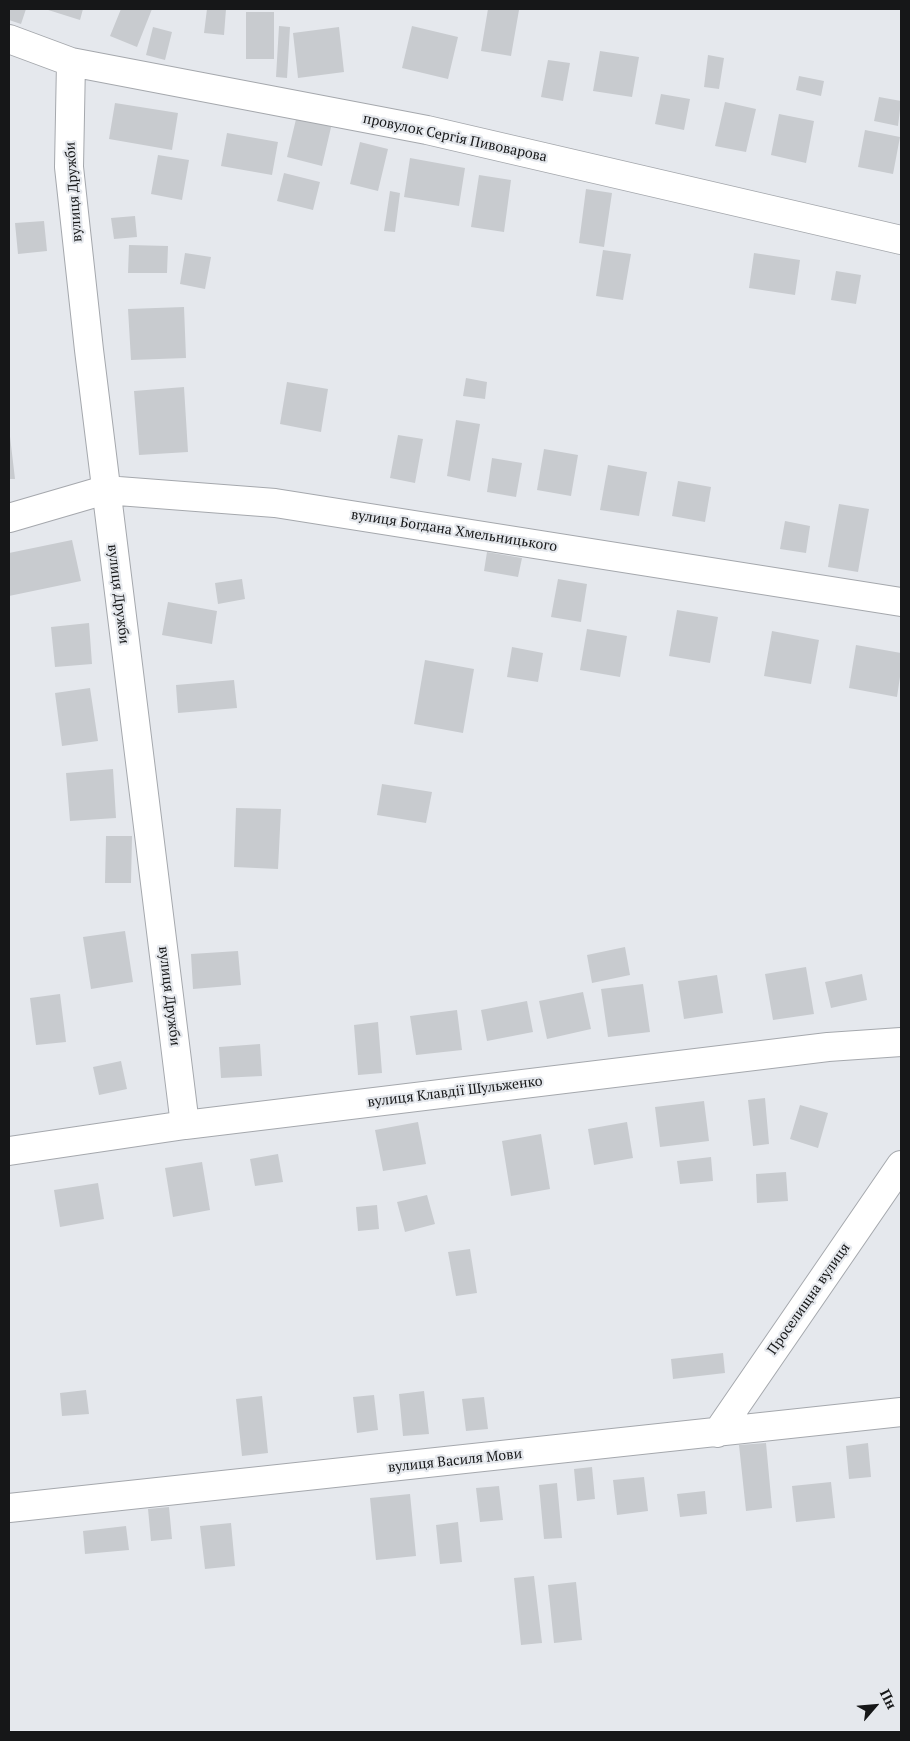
<!DOCTYPE html>
<meta charset="utf-8">
<style>
body{margin:0}
#map{position:relative;width:910px;height:1741px;overflow:hidden;background:#e5e8ed;font-family:"PT Serif",serif}
canvas{display:block}
.frame{position:absolute;inset:0;border:10px solid #161718;pointer-events:none}
.north{position:absolute;left:850px;top:1681px;width:50px;height:50px;-webkit-text-stroke:4px #e5e8ed;paint-order:stroke;rotate:63deg;font-size:14px;font-weight:700;line-height:20px;text-align:center;color:#161718}
.north::after{content:'';display:block;margin:auto;width:18px;height:22px;background:#161718;clip-path:polygon(50% 0,100% 100%,50% 72%,0 100%)}
</style>
<div id="map">
<canvas width="910" height="1741"></canvas>
<div class="frame"></div>
<div class="north">Пн</div>
</div>
<script>
const g = document.querySelector('canvas').getContext('2d');
g.lineJoin = 'round';
function paint(path, color) { g.fillStyle = color; g.fill(path, 'evenodd'); }
const toPath = rows => new Path2D(rows.map(r => 'M' + r).join(''));
function stroke(path, color, width, dash) { g.strokeStyle = color; g.lineWidth = width; g.lineCap = dash ? 'butt' : 'round'; g.setLineDash(dash || []); g.stroke(path); }
function label(font, color, halo, rows, align = 'center') {
  g.font = font + ' "PT Serif",serif'; g.lineWidth = 4.5; g.setLineDash([]); g.textBaseline = 'middle'; g.strokeStyle = halo; g.fillStyle = color; for (const [text, x, y, turn = 0] of rows) {
    g.save(); g.translate(x, y); g.rotate((+turn || 0) * Math.PI / 180); g.textAlign = isNaN(turn) ? turn : align; if (halo) g.strokeText(text, 0, 0); g.fillText(text, 0, 0); g.restore();
  }
}
const building = toPath([
 [9,9,26,9,21,24,9,20],
 [45,9,83,9,80,20],
 [121,9,152,9,137,47,110,36],
 [207,9,226,9,224,35,204,33],
 [488,9,519,10,511,56,481,51],
 [246,12,274,12,274,59,246,59],
 [279,26,290,27,287,78,276,77],
 [412,26,458,37,448,79,402,68],
 [153,27,172,32,165,60,146,55],
 [339,27,344,72,298,78,293,33],
 [600,51,639,57,632,97,593,91],
 [708,55,724,58,719,89,704,87],
 [548,60,570,63,563,101,541,97],
 [799,76,824,81,821,96,796,90],
 [661,94,690,99,684,130,655,124],
 [879,97,901,101,898,126,874,121],
 [725,102,756,109,746,152,715,146],
 [115,103,178,113,172,150,109,139],
 [779,114,814,121,806,163,771,155],
 [297,115,332,123,322,166,287,157],
 [865,130,900,137,893,174,858,167],
 [227,133,278,142,272,175,221,166],
 [360,142,388,149,378,191,350,184],
 [158,155,189,160,182,200,151,194],
 [410,158,465,168,459,206,404,197],
 [284,173,320,182,313,210,277,201],
 [479,175,511,180,504,232,471,227],
 [586,189,612,193,604,247,579,243],
 [390,191,400,193,395,232,384,231],
 [135,216,137,237,114,239,111,218],
 [44,221,47,251,18,254,15,223],
 [129,245,168,246,167,273,128,273],
 [603,250,631,254,623,300,596,296],
 [185,253,211,257,205,289,180,284],
 [754,253,800,260,795,295,749,288],
 [836,271,861,275,856,304,831,300],
 [184,307,186,358,131,360,128,309],
 [466,378,487,382,485,399,463,396],
 [287,382,328,389,321,432,280,424],
 [184,387,188,452,139,455,134,391],
 [456,420,480,424,470,481,447,476],
 [9,428,15,479,9,479],
 [398,435,423,439,415,483,390,478],
 [544,449,578,455,571,496,537,490],
 [492,458,522,463,516,497,487,492],
 [608,465,647,472,639,516,600,510],
 [678,481,711,487,705,522,672,516],
 [839,504,869,509,858,572,828,567],
 [785,521,810,526,806,553,780,549],
 [72,540,81,581,9,596,9,553],
 [487,552,522,558,518,577,484,571],
 [242,579,245,599,218,604,215,583],
 [558,579,587,584,581,622,551,617],
 [168,602,217,611,212,644,162,635],
 [677,610,718,617,710,663,669,656],
 [89,623,92,664,55,667,51,627],
 [587,629,627,636,620,677,580,670],
 [772,631,819,640,811,684,764,676],
 [856,645,901,653,901,670,897,697,849,688],
 [512,647,543,653,538,682,507,677],
 [425,660,474,669,463,733,414,724],
 [234,680,237,708,178,713,176,685],
 [90,688,98,741,62,746,55,693],
 [113,769,116,818,70,821,66,773],
 [382,784,432,792,426,823,377,815],
 [236,808,281,809,278,869,234,867],
 [106,836,132,836,131,883,105,883],
 [125,931,133,982,91,989,83,937],
 [625,947,630,975,592,983,587,955],
 [238,951,241,985,193,989,191,954],
 [806,967,814,1014,773,1020,765,974],
 [862,974,867,1000,831,1008,825,982],
 [717,975,723,1013,684,1019,678,981],
 [643,984,650,1032,608,1037,601,989],
 [583,992,591,1029,547,1039,539,1001],
 [60,994,66,1042,36,1045,30,998],
 [527,1001,533,1032,487,1041,481,1010],
 [457,1010,462,1050,416,1055,410,1016],
 [378,1022,382,1073,358,1075,354,1025],
 [260,1044,262,1076,221,1078,219,1047],
 [121,1061,127,1089,99,1095,93,1067],
 [765,1098,769,1144,753,1146,748,1100],
 [704,1101,709,1141,660,1147,655,1107],
 [800,1105,828,1113,818,1148,790,1139],
 [418,1122,426,1164,383,1171,375,1130],
 [627,1122,633,1158,594,1165,588,1129],
 [541,1134,550,1189,511,1196,502,1141],
 [278,1154,283,1182,255,1186,250,1159],
 [711,1157,713,1181,680,1184,677,1161],
 [202,1162,210,1210,173,1217,165,1168],
 [786,1172,788,1201,757,1203,756,1174],
 [98,1183,104,1219,60,1227,54,1190],
 [427,1195,435,1224,405,1232,397,1202],
 [377,1205,379,1229,358,1231,356,1207],
 [470,1249,477,1293,456,1296,448,1252],
 [723,1353,725,1373,673,1379,671,1359],
 [86,1390,89,1414,62,1416,60,1393],
 [424,1391,429,1434,403,1436,399,1394],
 [374,1395,378,1430,357,1433,353,1397],
 [262,1396,268,1453,242,1456,236,1399],
 [484,1397,488,1429,466,1431,462,1399],
 [766,1443,772,1508,746,1511,739,1445],
 [868,1443,871,1477,849,1479,846,1446],
 [592,1467,595,1499,577,1501,574,1469],
 [644,1477,648,1511,617,1515,613,1480],
 [831,1482,835,1518,796,1522,792,1486],
 [557,1483,562,1538,544,1539,539,1485],
 [499,1486,503,1520,480,1522,476,1488],
 [705,1491,707,1514,680,1517,677,1494],
 [410,1494,416,1556,376,1560,370,1498],
 [169,1507,172,1539,151,1541,148,1509],
 [458,1522,462,1562,440,1564,436,1525],
 [231,1523,235,1566,205,1569,200,1526],
 [126,1526,129,1550,85,1554,83,1531],
 [534,1576,542,1643,521,1645,514,1578],
 [576,1582,582,1640,554,1643,548,1585]
]);
const minor = toPath([
 [9,39,71,62,427,130,901,240],
 [71,62,69,167,89,350,185,1125],
 [9,518,105,490,275,503,901,602],
 [9,1151,185,1125,828,1047,901,1042],
 [717,1433,901,1165],
 [9,1508,901,1412]
]);
const streetNames = [
 ["провулок Сергія Пивоварова",455,138,12],
 ["вулиця Дружби",74,192,-94],
 ["вулиця Богдана Хмельницького",454,531,9],
 ["вулиця Дружби",118,594,83],
 ["вулиця Дружби",169,996,83],
 ["вулиця Клавдії Шульженко",455,1092,-7],
 ["Проселищна вулиця",809,1299,-55],
 ["вулиця Василя Мови",455,1461,-6]
];
paint(building, '#c8cbcf');
stroke(minor, '#a5a8ad', 30);
stroke(minor, '#fff', 28);
label('14px', '#161718', '#e5e8ed', streetNames);
</script>
